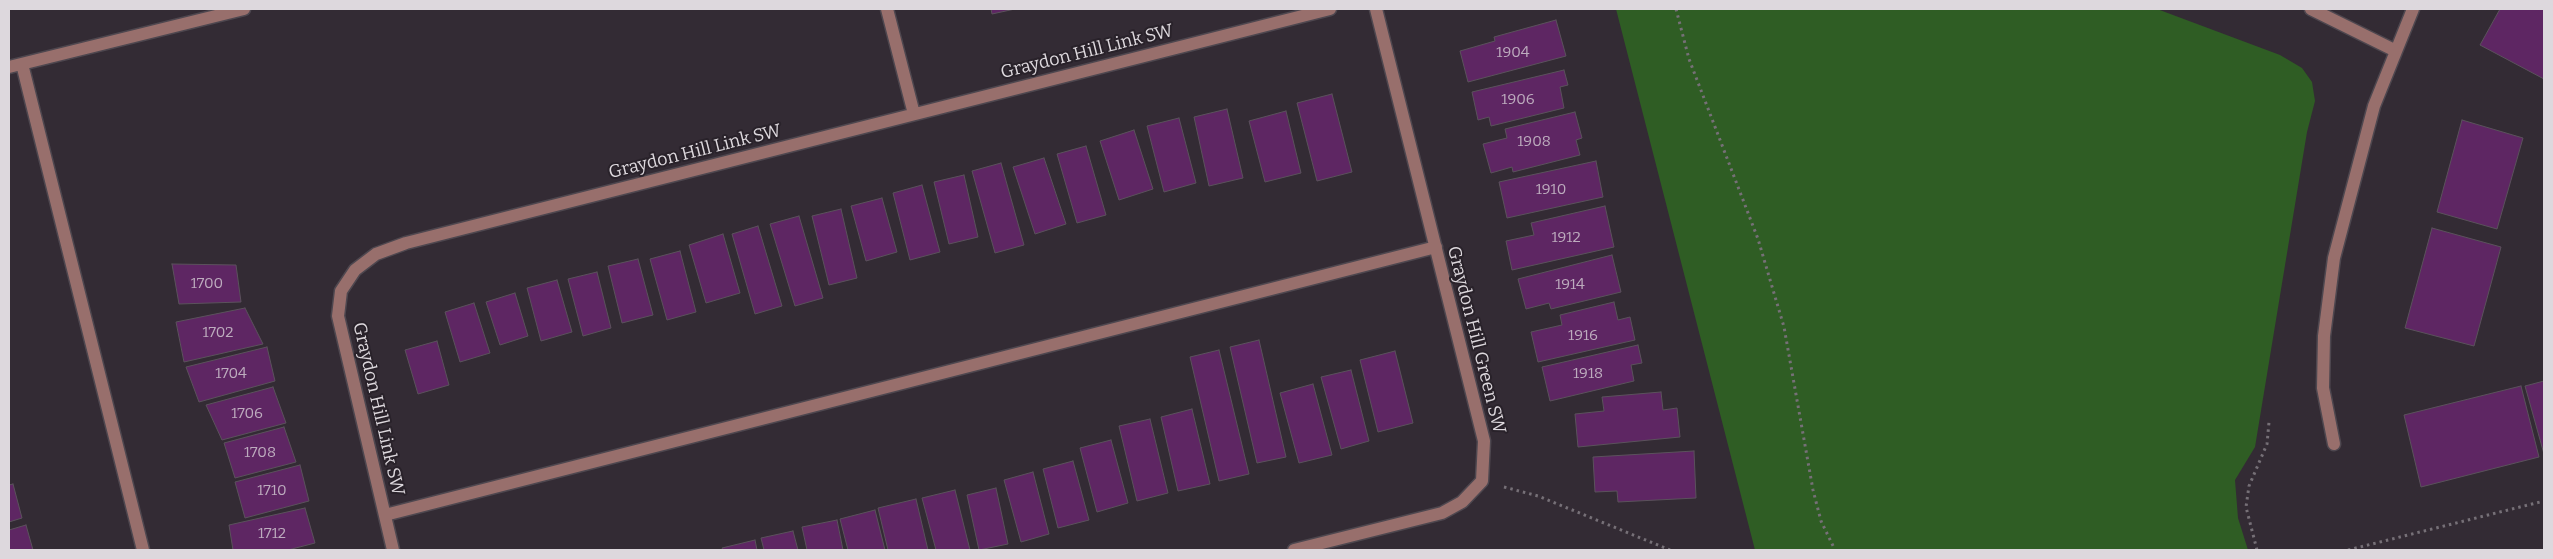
<!DOCTYPE html>
<style>
body{margin:0}
#map{position:relative;width:2553px;height:559px;overflow:hidden;background:#332b34;font-family:Bitter,serif}
canvas{display:block}
.frame{position:absolute;inset:0;border:10px solid #ddd8dd;pointer-events:none}
</style>
<div id="map">
<canvas width="2553" height="559"></canvas>
<div class="frame"></div>
</div>
<script>
const g = document.querySelector('canvas').getContext('2d');
g.lineJoin = 'round';
function paint(path, color) { g.fillStyle = color; g.fill(path, 'evenodd'); }
const toPath = rows => new Path2D(rows.map(r => 'M' + r).join(''));
function stroke(path, color, width, dash) { g.strokeStyle = color; g.lineWidth = width; g.lineCap = dash ? 'butt' : 'round'; g.setLineDash(dash || []); g.stroke(path); }
function label(font, color, halo, rows, align = 'center') {
  g.font = font + ' Bitter,serif'; g.lineWidth = 4; g.setLineDash([]); g.textBaseline = 'middle'; g.strokeStyle = halo; g.fillStyle = color; for (const [text, x, y, turn = 0] of rows) {
    g.save(); g.translate(x, y); g.rotate((+turn || 0) * Math.PI / 180); g.textAlign = isNaN(turn) ? turn : align; if (halo) g.strokeText(text, 0, 0); g.fillText(text, 0, 0); g.restore();
  }
}
const green = toPath([
 [1616,9,2157,9,2280,55,2302,68,2312,82,2315,101,2307,132,2255,447,2235,480,2238,518,2248,550,1755,550]
]);
const building = toPath([
 [991,9,1015,9,992,14,991,9],
 [2500,9,2544,9,2544,79,2480,45,2500,9],
 [1556,20,1566,56,1468,82,1460,51,1495,41,1494,37,1556,20],
 [1564,70,1568,85,1560,87,1564,108,1491,126,1489,117,1478,120,1472,92,1564,70],
 [1332,94,1352,172,1317,181,1297,103,1332,94],
 [1227,109,1243,178,1209,186,1194,117,1227,109],
 [1286,111,1301,173,1265,182,1249,121,1286,111],
 [1575,112,1582,138,1576,140,1580,155,1513,172,1512,167,1491,173,1483,144,1507,138,1505,129,1575,112],
 [1179,118,1196,183,1164,192,1147,126,1179,118],
 [2462,120,2523,138,2497,229,2437,212,2462,120],
 [1134,130,1153,189,1119,200,1100,141,1134,130],
 [1086,146,1106,215,1077,223,1057,154,1086,146],
 [1044,158,1066,224,1035,234,1013,167,1044,158],
 [1596,161,1603,197,1507,218,1499,182,1596,161],
 [1001,163,1024,245,995,253,972,171,1001,163],
 [964,175,978,237,949,244,934,182,964,175],
 [922,185,940,252,910,260,893,193,922,185],
 [882,198,897,252,866,261,851,206,882,198],
 [1605,206,1614,247,1512,270,1506,241,1534,235,1531,223,1605,206],
 [841,209,857,278,829,285,812,216,841,209],
 [799,216,823,298,795,306,770,224,799,216],
 [758,226,782,306,755,314,732,234,758,226],
 [2432,228,2501,247,2474,346,2405,328,2432,228],
 [723,234,740,293,706,303,689,245,723,234],
 [680,251,696,312,667,320,650,259,680,251],
 [1612,255,1621,292,1551,309,1549,303,1526,309,1518,279,1612,255],
 [638,259,653,315,622,323,608,266,638,259],
 [172,264,236,265,241,302,179,304,172,264],
 [597,272,611,328,583,336,568,279,597,272],
 [557,280,572,332,541,341,527,288,557,280],
 [515,293,528,336,500,345,486,302,515,293],
 [1614,302,1618,320,1630,317,1635,340,1538,362,1531,332,1562,325,1560,315,1614,302],
 [474,303,490,353,460,362,445,312,474,303],
 [245,308,263,344,184,362,176,322,245,308],
 [1259,340,1286,457,1257,463,1230,347,1259,340],
 [437,341,449,385,418,394,405,350,437,341],
 [1638,345,1642,363,1631,365,1634,381,1550,401,1542,367,1638,345],
 [267,347,275,381,199,402,186,367,267,347],
 [1219,350,1249,474,1219,481,1190,357,1219,350],
 [1395,351,1413,423,1378,432,1360,360,1395,351],
 [1351,370,1369,441,1341,449,1321,377,1351,370],
 [2544,381,2544,454,2525,386,2544,381],
 [1313,384,1332,455,1299,463,1280,393,1313,384],
 [2521,386,2539,457,2421,487,2404,415,2521,386],
 [273,387,286,423,222,440,206,405,273,387],
 [1661,392,1663,410,1677,408,1680,437,1578,447,1575,414,1604,411,1602,397,1661,392],
 [1192,409,1210,484,1178,491,1161,417,1192,409],
 [1150,419,1168,493,1137,501,1119,426,1150,419],
 [284,427,296,462,235,478,224,443,284,427],
 [1111,440,1128,503,1097,512,1080,448,1111,440],
 [1694,451,1696,498,1618,502,1617,491,1595,492,1593,457,1694,451],
 [1073,461,1089,520,1058,528,1043,469,1073,461],
 [300,465,309,501,245,518,235,482,300,465],
 [1033,472,1049,534,1021,542,1004,480,1033,472],
 [13,484,22,518,9,522,9,485,13,484],
 [996,488,1008,544,979,550,967,495,996,488],
 [955,490,970,550,936,550,922,498,955,490],
 [916,499,928,550,888,550,878,508,916,499],
 [305,508,315,543,288,550,233,550,229,525,305,508],
 [875,510,885,550,848,550,840,519,875,510],
 [837,520,843,550,807,550,802,527,837,520],
 [26,525,33,550,9,550,9,530,26,525],
 [793,531,798,550,764,550,761,538,793,531],
 [755,540,757,550,723,550,722,548,755,540]
]);
const path = toPath([
 [1676,9,1689,59,1758,239,1784,327,1813,490,1821,521,1835,550],
 [1504,487,1538,496,1670,550],
 [2257,550,2246,507,2249,486,2267,444,2269,422],
 [2348,550,2544,501]
]);
const minor = toPath([
 [887,9,914,114],
 [2311,9,2396,51],
 [22,64,143,550],
 [9,67,244,9],
 [2334,444,2323,388,2324,336,2334,258,2374,106,2413,9],
 [385,515,1436,247],
 [393,550,338,316,341,291,355,270,376,254,406,243,1330,9],
 [1294,550,1442,513,1462,502,1482,481,1484,441,1376,9]
]);
const numberNames = [
 ["1904",1513,53],
 ["1906",1518,100],
 ["1908",1534,142],
 ["1910",1551,190],
 ["1912",1566,238],
 ["1700",207,284],
 ["1914",1570,285],
 ["1702",218,333],
 ["1916",1583,336],
 ["1704",231,374],
 ["1918",1588,374],
 ["1706",247,414],
 ["1708",260,453],
 ["1710",272,491],
 ["1712",272,534]
];
const streetNames = [
 ["Graydon Hill Link SW",1087,52,-14],
 ["Graydon Hill Link SW",695,152,-14],
 ["Graydon Hill Green SW",1476,340,76],
 ["Graydon Hill Link SW",378,409,77]
];
paint(green, '#2f5d24');
paint(building, '#5e2663');
stroke(building, '#5b525c', 1);
stroke(minor, '#4e474f', 15);
stroke(path, '#767077', 3, [2.5, 4]);
stroke(minor, '#986f6c', 12);
label('15px', '#bdacbe', null, numberNames);
label('18px', '#ddd8dd', '#29222a', streetNames);
</script>
